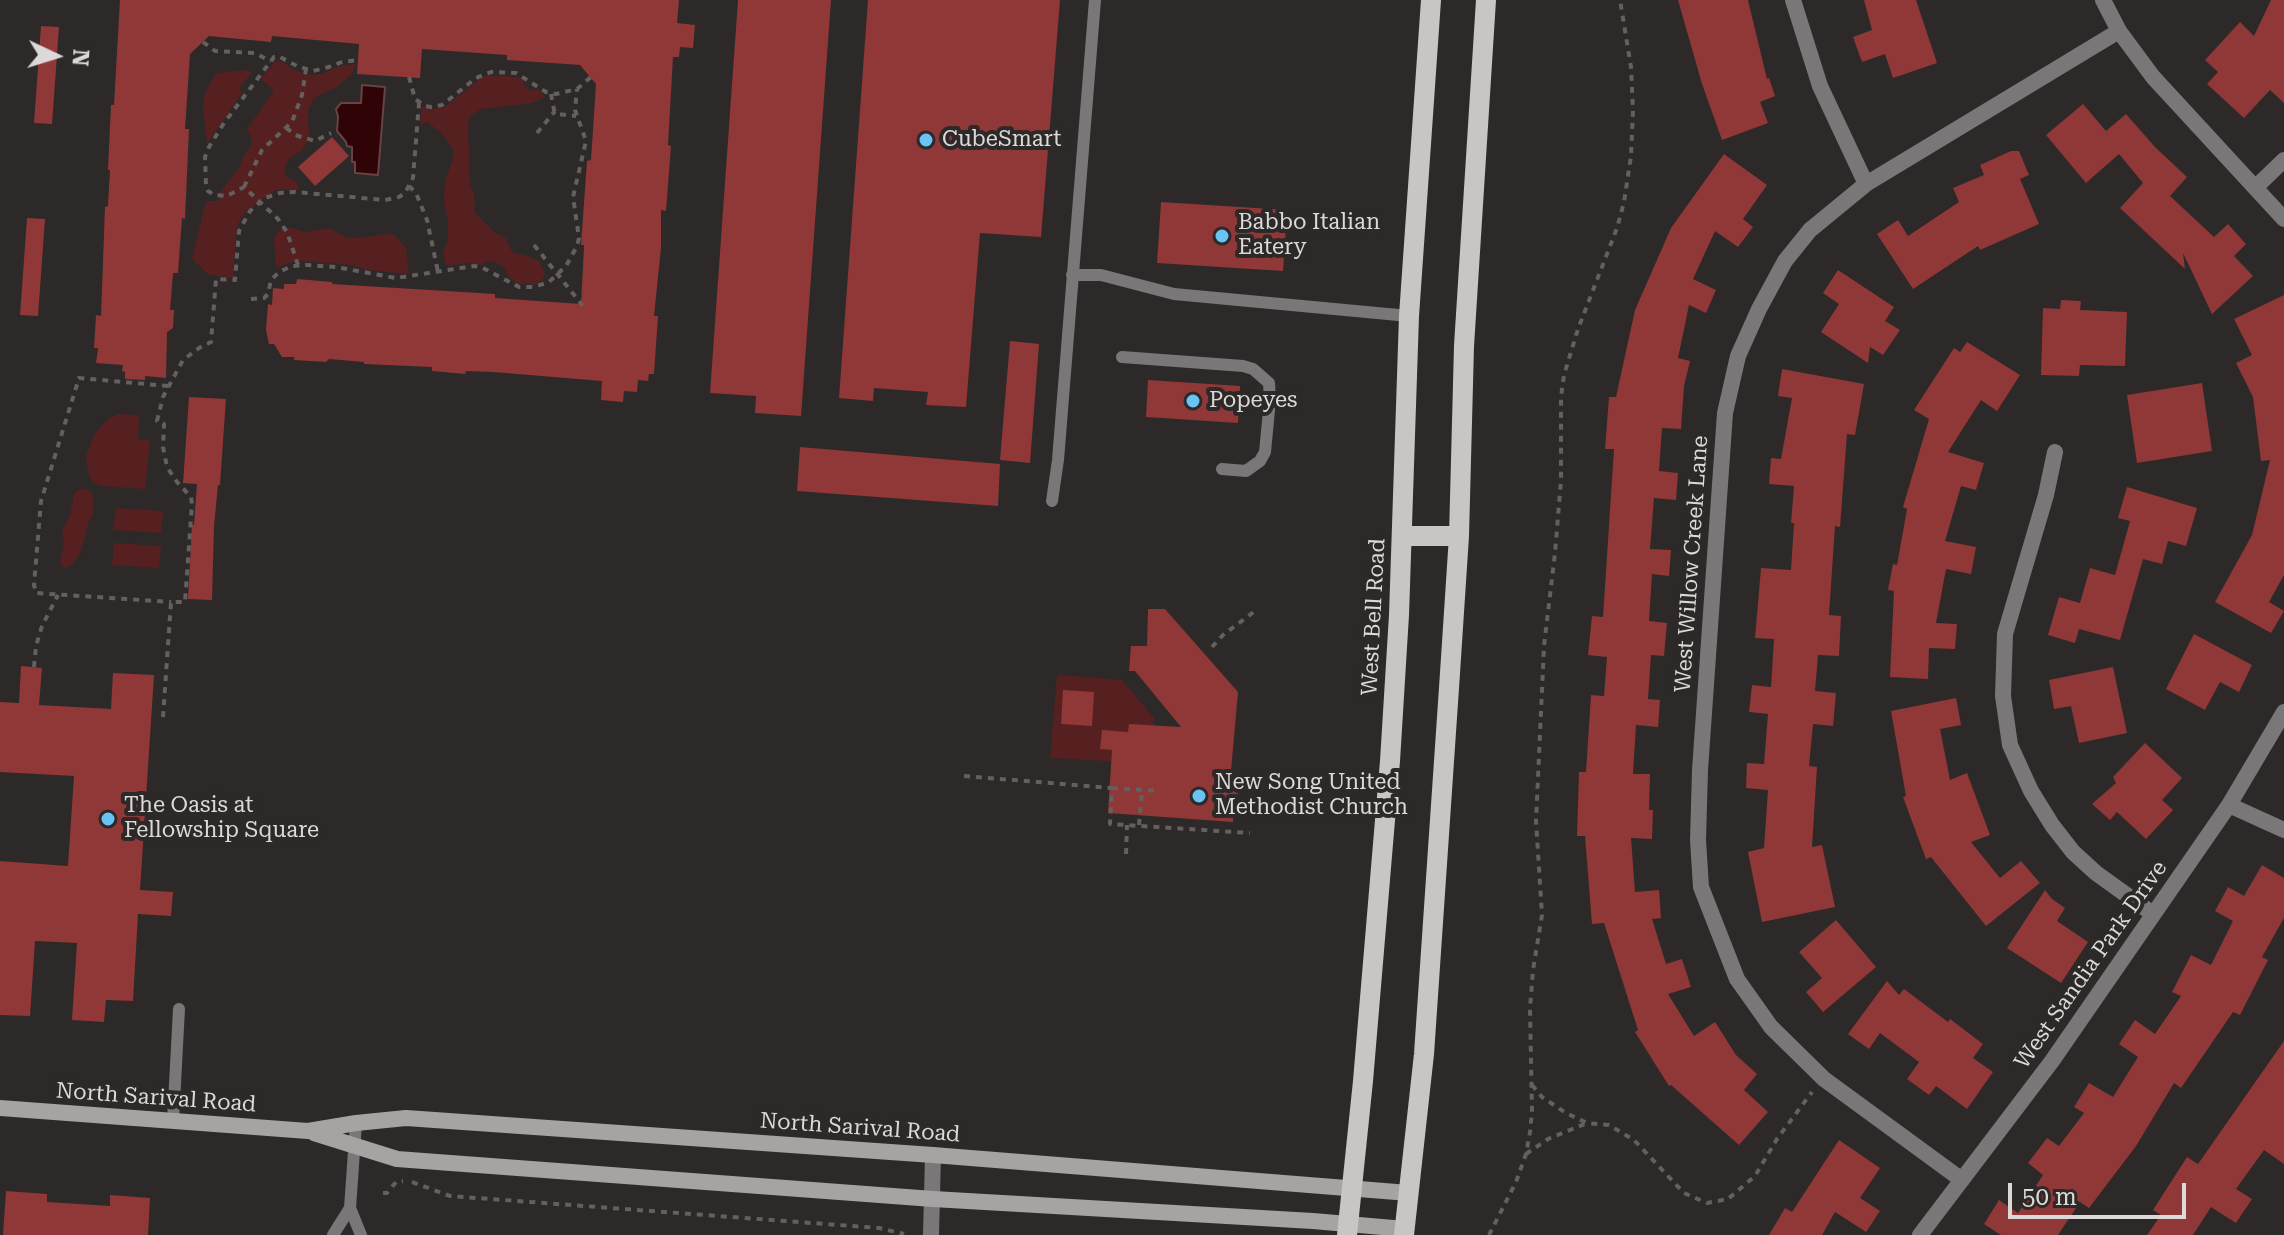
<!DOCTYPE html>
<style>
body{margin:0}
#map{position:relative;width:2284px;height:1235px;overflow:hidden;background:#2c2928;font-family:"Roboto Serif",serif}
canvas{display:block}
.north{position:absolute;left:16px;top:16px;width:80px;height:80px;-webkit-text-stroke:6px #2c2928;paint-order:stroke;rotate:94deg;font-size:22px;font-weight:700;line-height:32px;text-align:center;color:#dcdad9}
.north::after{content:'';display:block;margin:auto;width:28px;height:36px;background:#dcdad9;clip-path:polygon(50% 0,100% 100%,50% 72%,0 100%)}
.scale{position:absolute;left:2008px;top:1183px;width:178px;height:36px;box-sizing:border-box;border:4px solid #dcdad9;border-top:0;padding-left:10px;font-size:24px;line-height:28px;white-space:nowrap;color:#dcdad9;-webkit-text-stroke:6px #2c2928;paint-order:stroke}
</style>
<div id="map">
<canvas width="2284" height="1235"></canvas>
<div class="north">N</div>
<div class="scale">50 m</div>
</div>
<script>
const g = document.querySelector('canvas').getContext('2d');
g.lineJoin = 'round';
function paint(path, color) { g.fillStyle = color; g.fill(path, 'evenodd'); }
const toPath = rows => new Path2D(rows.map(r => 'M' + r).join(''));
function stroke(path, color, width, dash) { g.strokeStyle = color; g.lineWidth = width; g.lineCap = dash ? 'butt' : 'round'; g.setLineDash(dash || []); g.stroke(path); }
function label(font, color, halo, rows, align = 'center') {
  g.font = font + ' "Roboto Serif",serif'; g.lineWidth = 8; g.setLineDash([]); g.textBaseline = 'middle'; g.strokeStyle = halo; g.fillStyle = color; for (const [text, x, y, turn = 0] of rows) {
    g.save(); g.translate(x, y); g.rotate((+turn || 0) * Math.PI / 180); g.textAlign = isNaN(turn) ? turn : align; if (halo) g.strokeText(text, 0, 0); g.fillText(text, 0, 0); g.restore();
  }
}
const green = toPath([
 [279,60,296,71,311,75,321,74,342,65,356,64,351,75,336,87,318,96,313,100,308,111,309,136,307,143,301,151,289,158,284,171,287,177,297,182,299,190,276,190,247,210,239,222,236,233,233,278,209,275,192,259,206,201,219,201,220,192,240,167,242,159,251,145,251,137,247,129,274,91,261,79,275,61],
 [246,70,252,72,239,89,242,93,207,144,203,107,205,93,214,76,217,73],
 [485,75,518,77,524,80,523,84,531,91,538,89,545,97,532,103,481,109,470,116,468,127,470,186,474,194,475,213,493,231,506,238,511,250,515,253,531,257,540,262,545,274,542,281,536,284,517,284,509,277,504,267,494,261,487,261,482,265,468,263,446,266,443,253,448,239,448,221,444,203,445,181,453,159,453,148,439,131,427,122,420,125,422,106,429,109,443,108],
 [287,227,306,232,328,228,348,238,362,238,385,234,395,235,406,248,409,274,367,270,351,265,303,261,291,262,276,268,274,239,279,230],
 [119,414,139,415,138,439,150,440,145,489,101,486,93,483,88,472,86,456,94,435,108,419],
 [82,488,88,490,92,494,94,501,93,515,89,520,81,551,72,565,65,568,62,566,60,562,64,543,62,531,70,516,74,494],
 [116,508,163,511,161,533,113,530],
 [114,543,161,546,159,568,112,565],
 [1057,675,1122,680,1154,718,1151,757,1144,763,1050,758]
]);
const water = toPath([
 [362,85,385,87,378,175,355,173,355,162,352,162,352,147,347,146,346,142,337,131,338,117,336,109,341,103,361,103,362,85]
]);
const building = toPath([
 [120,0,679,0,677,23,695,25,693,48,680,47,679,57,673,57,668,145,671,146,666,211,661,210,661,248,654,316,658,316,654,374,649,374,648,381,638,380,637,392,624,391,623,402,601,400,602,381,493,372,466,371,465,374,432,371,432,367,364,364,364,362,329,359,326,362,294,360,294,357,282,357,274,344,269,344,266,330,268,304,272,305,273,288,284,289,284,284,296,284,297,279,332,282,332,284,495,294,495,298,581,304,584,248,584,245,581,245,587,161,591,160,596,84,580,65,507,60,507,55,422,49,420,78,357,74,359,44,272,36,271,42,209,36,190,54,185,129,189,129,185,219,182,218,178,273,173,273,170,310,174,310,173,328,167,332,166,378,145,376,145,380,125,379,125,372,122,371,123,365,96,363,98,348,94,348,96,315,101,316,105,207,108,206,110,170,108,170,111,105,114,105],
 [738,0,831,0,801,416,755,413,756,396,710,393],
 [868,0,1060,0,1041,237,980,233,966,407,926,405,928,392,874,388,873,401,839,398],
 [1678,0,1748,0,1767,79,1769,78,1775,96,1760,102,1768,123,1722,140,1702,84],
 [1864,0,1916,0,1937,63,1893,78,1885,54,1862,62,1853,37,1872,30],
 [2271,0,2284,0,2284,103,2270,90,2244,118,2207,84,2218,72,2205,60,2240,22,2254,36],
 [41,26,59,27,52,124,34,123],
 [2083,104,2106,131,2126,114,2155,147,2187,177,2170,196,2214,237,2228,224,2246,244,2234,256,2253,276,2212,314,2183,253,2185,269,2120,208,2143,183,2119,154,2086,183,2046,135],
 [332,137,349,156,315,186,298,167],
 [2011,151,2019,151,2029,175,2020,179,2039,224,1980,250,1978,246,1913,289,1877,234,1898,220,1908,236,1959,202,1953,188,1984,175,1980,165],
 [1724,154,1767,185,1743,219,1753,227,1738,247,1715,231,1693,279,1716,290,1706,313,1689,305,1678,358,1690,361,1684,386,1681,429,1662,428,1659,471,1678,473,1676,500,1654,498,1650,549,1671,550,1669,576,1652,574,1649,621,1667,623,1664,656,1651,655,1648,699,1660,700,1658,727,1636,725,1633,774,1650,774,1649,810,1653,810,1652,839,1631,838,1635,892,1659,890,1661,918,1652,919,1666,964,1682,959,1691,987,1668,994,1694,1036,1715,1022,1736,1055,1757,1074,1744,1090,1768,1112,1739,1145,1671,1085,1669,1086,1635,1032,1638,1030,1604,923,1592,924,1585,836,1577,836,1579,772,1586,772,1591,695,1604,696,1607,657,1588,655,1592,616,1603,617,1614,449,1605,449,1609,397,1616,397,1635,310,1671,228],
 [1161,202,1287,210,1283,271,1157,263],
 [27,218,45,219,38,316,20,315],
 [1838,270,1894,307,1885,321,1900,330,1883,355,1870,347,1868,363,1821,332,1839,304,1823,293],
 [2284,295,2284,575,2269,602,2284,611,2271,633,2215,602,2252,535,2270,460,2261,461,2253,397,2236,363,2252,355,2234,319],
 [2061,300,2081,301,2080,310,2127,312,2125,366,2080,365,2079,376,2041,375,2043,308,2060,309],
 [1010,341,1039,344,1030,463,1000,460],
 [1967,342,2020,375,1997,411,1981,400,1948,452,1984,463,1976,490,1961,486,1945,541,1976,547,1971,574,1946,569,1936,623,1957,624,1955,649,1929,648,1928,679,1890,677,1894,591,1888,590,1893,564,1897,565,1907,509,1903,507,1929,419,1914,410,1954,348,1960,352],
 [1782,369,1864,384,1855,435,1847,434,1840,527,1835,526,1829,615,1841,616,1839,656,1818,655,1815,691,1836,693,1833,726,1813,724,1809,766,1817,767,1812,847,1822,845,1835,907,1762,922,1748,852,1764,848,1768,790,1746,788,1747,763,1764,764,1768,714,1749,712,1752,685,1771,687,1774,639,1755,638,1761,568,1791,570,1794,523,1791,523,1794,486,1769,484,1771,458,1781,459,1792,398,1778,396],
 [1148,380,1240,386,1238,423,1146,417],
 [2202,383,2212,451,2137,463,2127,395],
 [189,397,226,399,220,485,218,485,214,526,212,600,188,599,192,525,194,525,197,484,183,483],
 [800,447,1000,464,998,506,797,491],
 [2127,487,2197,508,2186,546,2168,541,2162,564,2143,559,2120,640,2079,629,2075,643,2048,635,2059,597,2080,603,2090,568,2115,575,2130,521,2118,518],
 [1148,609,1165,609,1238,692,1231,771,1236,772,1238,789,1236,813,1233,813,1233,822,1108,813,1112,750,1100,749,1102,730,1128,732,1129,724,1181,727,1135,671,1129,671,1131,646,1147,646],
 [2194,634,2252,665,2239,692,2220,682,2205,710,2166,689],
 [21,666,42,668,39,705,111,709,113,673,154,675,140,890,173,892,171,916,138,914,133,1001,106,1000,104,1022,72,1020,77,943,35,941,30,1016,0,1015,0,861,68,866,74,776,0,772,0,702,19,703],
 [2113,667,2127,733,2079,743,2071,706,2054,709,2049,680],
 [1063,690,1094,692,1092,726,1061,724],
 [1956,698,1961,725,1940,729,1950,780,1967,773,1990,835,1971,842,2000,878,2021,861,2040,883,1986,926,1931,857,1926,859,1903,797,1906,796,1891,711],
 [2145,743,2182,778,2162,800,2173,810,2146,839,2117,812,2110,820,2092,804,2116,783,2113,777],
 [2262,865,2284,878,2284,918,2262,957,2268,960,2240,1015,2233,1012,2181,1088,2174,1083,2136,1146,2089,1208,2080,1202,2058,1235,2001,1235,1984,1224,1999,1200,2018,1213,2043,1175,2028,1163,2047,1138,2059,1146,2084,1113,2074,1107,2089,1083,2113,1097,2138,1057,2119,1044,2135,1020,2155,1034,2181,996,2172,992,2191,955,2211,965,2233,921,2215,911,2228,887,2244,896],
 [2045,890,2052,899,2065,908,2057,921,2088,942,2061,983,2007,948],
 [1836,920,1876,967,1823,1012,1806,992,1822,978,1799,952],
 [1887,981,1899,995,1904,989,1948,1022,1950,1019,1983,1044,1973,1058,1993,1072,1967,1109,1936,1086,1929,1095,1907,1079,1919,1062,1880,1033,1869,1049,1848,1034],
 [2284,1041,2284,1164,2264,1150,2236,1189,2252,1199,2236,1223,2211,1207,2193,1235,2147,1235,2161,1215,2153,1210,2187,1157,2198,1164],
 [1839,1140,1880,1168,1860,1198,1880,1211,1866,1232,1835,1212,1822,1235,1769,1235,1785,1208,1792,1212],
 [6,1191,47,1194,47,1202,110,1206,110,1195,150,1198,148,1235,3,1235]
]);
const path = toPath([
 [203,42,215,51,254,53,271,61],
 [409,77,415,99,425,106,431,107,442,105,476,78,491,72,516,73,546,92,556,94,577,89,591,77],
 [551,94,554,110,558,114,576,116],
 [286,128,298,136,315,141,331,133],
 [537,133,555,111],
 [409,186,416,193,427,220,438,272],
 [244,187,262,150,292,122,302,95,306,69],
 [534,245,583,306],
 [298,265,287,232,278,219,244,187,227,196,214,195,208,191,206,185,205,157,209,147,224,123,274,57,278,56,297,66,313,71,329,67,342,62,358,60],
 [251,299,264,298,268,294,271,280,279,272,292,266,306,265,336,267,396,278,474,266,481,267,519,287,534,287,549,282,566,266,577,246,579,238,573,197,586,141,575,110,577,89],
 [168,386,79,378,41,501,34,585,36,593,171,602],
 [1212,647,1223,635,1255,611],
 [34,667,36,646,42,626,58,595],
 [163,717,171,602,185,602,192,504,191,497,177,482,167,467,163,447,164,424,157,421,163,397,183,360,199,348,211,342,216,279,235,280,239,231,250,211,265,198,280,193,295,192,385,200,399,197,405,193,413,178,419,103],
 [964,776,1112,788,1110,824,1250,833],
 [1112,788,1158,791],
 [1139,825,1142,790],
 [1126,854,1127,825],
 [1532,1085,1542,1097,1566,1113,1587,1123,1609,1125,1634,1140,1684,1193,1707,1203,1728,1199,1755,1176,1777,1139,1812,1092],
 [1526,1154,1548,1139,1587,1123],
 [412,1182,450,1196,879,1228,904,1234],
 [383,1193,387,1193,396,1182,403,1181],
 [1489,1235,1516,1182,1526,1154,1530,1132,1532,1112,1530,1009,1533,970,1542,915,1536,821,1544,646,1555,553,1561,480,1561,397,1564,375,1578,329,1617,228,1624,202,1631,156,1633,111,1631,67,1620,0]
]);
const service = toPath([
 [1072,275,1101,275,1174,294,1409,316],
 [1122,357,1243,366,1253,369,1269,383,1270,400,1265,452,1260,461,1246,471,1222,469],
 [1052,501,1058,460,1095,0],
 [173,1121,179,1009],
 [356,1123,350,1208,361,1235],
 [333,1235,350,1208]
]);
const minor = toPath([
 [1793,0,1820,86,1866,184],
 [2103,0,2119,31,2153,77,2284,219],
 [2256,187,2284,160],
 [2055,452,2046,495,2005,634,2003,696,2010,745,2031,791,2052,825,2073,852,2096,873,2153,914],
 [2229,805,2284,830],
 [1962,1180,1824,1079,1771,1027,1737,979,1701,887,1698,840,1700,770,1725,413,1738,356,1759,309,1785,261,1810,230,1866,184,2119,31],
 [931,1235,933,1155],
 [1920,1235,2052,1061,2229,805,2284,712]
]);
const secondary = toPath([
 [0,1108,308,1131,356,1123,406,1118,933,1155,1409,1193],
 [314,1133,397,1159,933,1199,1313,1221,1405,1229]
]);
const primary = toPath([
 [1402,536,1459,536],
 [1347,1235,1363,1081,1390,761,1399,615,1409,316,1431,0],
 [1404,1235,1424,1054,1449,688,1459,536,1464,346,1486,0]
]);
const markers = [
 [926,140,8,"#6ac3f2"],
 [1222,236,8,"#6ac3f2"],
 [1193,401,8,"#6ac3f2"],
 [1199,796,8,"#6ac3f2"],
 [108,819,8,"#6ac3f2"]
];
const poiNames = [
 ["CubeSmart",942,140],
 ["Babbo Italian",1238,223],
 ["Eatery",1238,248],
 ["Popeyes",1209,401],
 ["New Song United",1215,783],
 ["Methodist Church",1215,808],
 ["The Oasis at",124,806],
 ["Fellowship Square",124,831]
];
const streetNames = [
 ["West Willow Creek Lane",1692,564,-86],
 ["West Bell Road",1374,617,-87],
 ["West Sandia Park Drive",2091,965,-55],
 ["North Sarival Road",156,1098,4],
 ["North Sarival Road",860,1128,4]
];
paint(green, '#572020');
paint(water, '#300406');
stroke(water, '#644445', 2);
paint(building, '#903737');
stroke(path, '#63605f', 4, [6, 6]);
stroke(service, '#797777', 12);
stroke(minor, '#797777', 16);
stroke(secondary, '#a6a3a3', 16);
stroke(primary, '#c9c5c5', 20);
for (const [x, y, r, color] of markers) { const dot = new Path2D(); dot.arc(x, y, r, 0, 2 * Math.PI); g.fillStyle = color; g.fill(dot); stroke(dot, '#2c2928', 3); }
label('22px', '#dcdad9', '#2c2928', poiNames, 'left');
label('22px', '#dcdad9', '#2c2928', streetNames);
</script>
